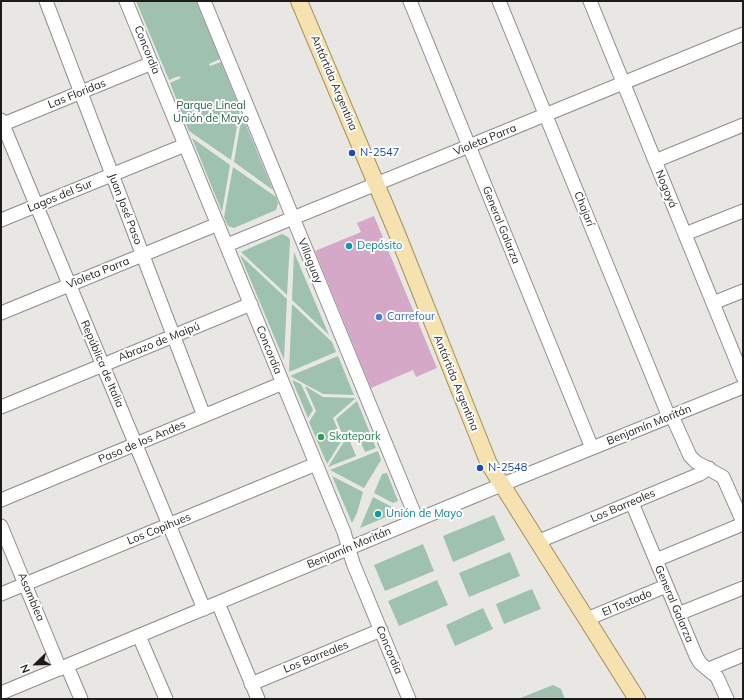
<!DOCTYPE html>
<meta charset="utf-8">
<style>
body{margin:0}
#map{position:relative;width:744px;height:700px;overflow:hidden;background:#e8e7e4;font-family:Mulish,sans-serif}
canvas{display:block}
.frame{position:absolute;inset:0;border:2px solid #1d1c1b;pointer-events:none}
.north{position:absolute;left:16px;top:644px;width:40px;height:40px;-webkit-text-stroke:3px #fff;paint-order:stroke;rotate:247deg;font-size:11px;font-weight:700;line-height:16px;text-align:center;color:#1d1c1b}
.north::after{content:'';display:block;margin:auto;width:14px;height:18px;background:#1d1c1b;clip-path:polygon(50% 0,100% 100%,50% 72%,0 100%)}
</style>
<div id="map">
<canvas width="744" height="700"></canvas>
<div class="frame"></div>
<div class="north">N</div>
</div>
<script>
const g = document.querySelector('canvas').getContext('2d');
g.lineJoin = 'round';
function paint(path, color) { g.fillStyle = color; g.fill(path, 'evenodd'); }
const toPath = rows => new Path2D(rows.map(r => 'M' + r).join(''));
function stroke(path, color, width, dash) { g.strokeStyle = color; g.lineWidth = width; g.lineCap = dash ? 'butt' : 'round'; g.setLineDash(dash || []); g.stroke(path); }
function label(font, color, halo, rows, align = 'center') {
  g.font = font + ' Mulish,sans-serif'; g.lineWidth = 4; g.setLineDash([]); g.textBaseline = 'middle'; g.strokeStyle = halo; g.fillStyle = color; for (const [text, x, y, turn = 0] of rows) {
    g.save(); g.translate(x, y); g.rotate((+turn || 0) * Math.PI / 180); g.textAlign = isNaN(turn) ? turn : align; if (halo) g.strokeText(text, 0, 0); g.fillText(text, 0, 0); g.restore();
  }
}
const green = toPath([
 [136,1,196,1,220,59,209,64,210,66,221,62,240,109,231,160,189,131,170,83,181,78,179,76,169,80],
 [242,115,273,190,234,162],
 [192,138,230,165,222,212],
 [233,167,276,197,278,203,276,210,234,228,228,226,224,217],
 [282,234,288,237,290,240,287,295,241,252],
 [294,252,329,335,292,300],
 [240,255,287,299,284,360],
 [292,304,332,342,336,352,289,372],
 [338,356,354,395,323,394,290,376],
 [292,380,301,384,313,410,308,418],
 [305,386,323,397,356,398,333,418,342,440,327,464,309,422,316,411],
 [357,401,376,448,365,452,358,436,349,439,356,456,328,467,345,440,336,419],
 [378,451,381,460,364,488,330,470],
 [387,473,398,501,393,503,374,493,382,474],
 [332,476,363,492,357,513,352,523],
 [373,497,392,507,393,514,360,528],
 [494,515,505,540,453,562,443,536],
 [423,544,434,571,385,591,374,565],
 [510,552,520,576,469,597,459,573],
 [437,580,448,605,399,626,388,601],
 [532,589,541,609,504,624,496,604],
 [483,608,493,629,455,646,446,625],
 [553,685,561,689,565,699,518,699]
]);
const building = toPath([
 [374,216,437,368,416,377,413,370,371,388,315,251,361,232,357,223]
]);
const minor = toPath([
 [46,1,204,416],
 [126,1,344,532,353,563,409,699],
 [204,1,417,520],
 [410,1,592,448],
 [499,1,669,417],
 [590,1,743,377],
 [1,120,204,609],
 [1,125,152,63],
 [655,161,743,125],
 [1,220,185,145],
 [685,234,743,211],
 [227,245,743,34],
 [713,303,743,291],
 [1,313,218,224],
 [1,407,251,304],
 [672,416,690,456,696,462,723,477,743,522],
 [1,500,283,383],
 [632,503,696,656,700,663,717,677,727,699],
 [1,526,60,669],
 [537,542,700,474,709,468],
 [656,560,743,524],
 [1,594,316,464],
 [218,603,258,699],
 [678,614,743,588],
 [587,619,666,586],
 [139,636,166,699],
 [67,666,81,699],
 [709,669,743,655],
 [251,684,381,630],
 [1,693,501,485,743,387]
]);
const major = toPath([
 [299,1,396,231,489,464,637,699]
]);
const markers = [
 [352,153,4,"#1a4fb4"],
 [349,246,4,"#0f9aa8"],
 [379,317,4,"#3f7fe0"],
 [321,437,4,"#2e9e5b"],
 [480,468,4,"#1a4fb4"],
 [378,514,4,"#0f9aa8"]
];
const streetNames = [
 ["Concordia",147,50,68],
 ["Antártida Argentina",334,83,67],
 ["Las Floridas",77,94,-22],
 ["Violeta Parra",485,140,-22],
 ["Nogoyá",666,189,68],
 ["Lagos del Sur",60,196,-22],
 ["Juan José Paso",125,209,69],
 ["Chajarí",584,209,68],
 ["General Galarza",501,225,68],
 ["Villaguay",310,261,68],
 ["Violeta Parra",98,273,-22],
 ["Abrazo de Maipú",159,342,-22],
 ["Concordia",269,350,68],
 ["República de Italia",102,364,67],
 ["Antártida Argentina",456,383,68],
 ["Benjamín Moritán",649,425,-22],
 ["Paso de los Andes",142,442,-23],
 ["Los Barreales",623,506,-23],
 ["Los Copihues",159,529,-22],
 ["Benjamín Moritán",349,548,-23],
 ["Asamblea",31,597,67],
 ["El Tostado",627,603,-23],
 ["General Galarza",674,604,67],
 ["Concordia",389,650,67],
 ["Los Barreales",316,657,-22]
];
const parkNames = [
 ["Parque Lineal",211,106],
 ["Unión de Mayo",211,119]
];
const transitNames = [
 ["N-2547",360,153],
 ["N-2548",488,468]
];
const cultureNames = [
 ["Depósito",357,246],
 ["Unión de Mayo",386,514]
];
const shopNames = [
 ["Carrefour",387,317]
];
const leisureNames = [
 ["Skatepark",329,437]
];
paint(green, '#9fc2b0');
paint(building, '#d5a8c7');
stroke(minor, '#8f8e8c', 15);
stroke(major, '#a5905a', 18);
stroke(minor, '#fff', 13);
stroke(major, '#f5e2b0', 16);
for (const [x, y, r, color] of markers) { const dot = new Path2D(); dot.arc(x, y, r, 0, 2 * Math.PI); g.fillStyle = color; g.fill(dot); stroke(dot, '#fff', 1.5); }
label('11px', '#1d1c1b', '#fff', streetNames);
label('11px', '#1f5e44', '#fff', parkNames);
label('11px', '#164399', '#fff', transitNames, 'left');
label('11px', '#0d838f', '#fff', cultureNames, 'left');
label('11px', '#366cbe', '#fff', shopNames, 'left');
label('11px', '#27864d', '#fff', leisureNames, 'left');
</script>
